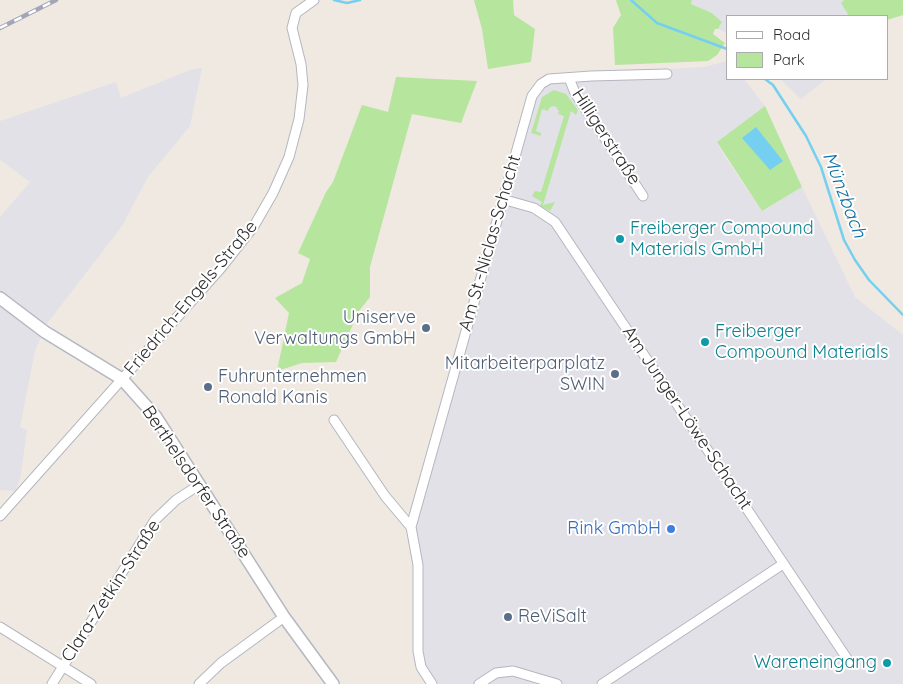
<!DOCTYPE html>
<meta charset="utf-8">
<style>
body{margin:0}
#map{position:relative;width:903px;height:684px;overflow:hidden;background:#efe9e1;font-family:Quicksand,sans-serif}
canvas{display:block}
.legend{position:absolute;left:726px;top:15px;width:162px;height:65px;box-sizing:border-box;background:#fff;border:1px solid #ababab;margin:0;padding:6px 9px;list-style:none;font-size:15px;color:#2e2e2e}
.legend li{display:flex;align-items:center;gap:10px;height:25px}
.legend b{width:25px;border:1px solid #ababab}
</style>
<div id="map">
<canvas width="903" height="684"></canvas>
<ul class="legend">
<li><b style="height:6px;background:#fff"></b>Road</li>
<li><b style="height:14px;background:#b6e59e"></b>Park</li>
</ul>
</div>
<script>
const g = document.querySelector('canvas').getContext('2d');
g.lineJoin = 'round';
function paint(path, color) { g.fillStyle = color; g.fill(path, 'evenodd'); }
const toPath = rows => new Path2D(rows.map(r => 'M' + r).join(''));
function stroke(path, color, width, dash) { g.strokeStyle = color; g.lineWidth = width; g.lineCap = dash ? 'butt' : 'round'; g.setLineDash(dash || []); g.stroke(path); }
function label(font, color, halo, rows, align = 'center') {
  g.font = font + ' Quicksand,sans-serif'; g.lineWidth = 4; g.setLineDash([]); g.textBaseline = 'middle'; g.strokeStyle = halo; g.fillStyle = color; for (const [text, x, y, turn = 0] of rows) {
    g.save(); g.translate(x, y); g.rotate((+turn || 0) * Math.PI / 180); g.textAlign = isNaN(turn) ? turn : align; if (halo) g.strokeText(text, 0, 0); g.fillText(text, 0, 0); g.restore();
  }
}
const industrial = toPath([
 [692,0,844,0,842,3,849,16,727,16,727,33,718,29,722,22,712,13,691,4],
 [727,61,727,79,744,79,765,106,717,142,724,155,762,211,802,187,855,297,903,335,903,684,432,684,422,658,414,514,530,93,556,75,704,67],
 [202,68,190,126,148,177,122,226,46,325,35,351,20,427,27,430,20,480,15,491,0,490,0,217,30,182,0,160,0,121,116,82,121,98,190,70],
 [780,79,826,79,801,99]
]);
const green = toPath([
 [474,0,513,0,514,15,535,29,531,62,488,69,482,29],
 [616,0,692,0,691,4,712,13,722,22,718,29,715,29,713,34,725,43,717,55,708,61,615,65,613,28,621,15],
 [844,0,903,0,903,15,887,20,887,16,849,16,841,3],
 [396,77,477,81,461,123,412,114,370,267,370,297,359,311,336,362,302,363,277,371,289,313,275,298,302,283,310,259,298,253,326,192,333,182,362,105,388,112],
 [554,90,566,94,578,110,576,115,571,111,543,205,555,202,550,211,540,206,542,202,532,196,535,191,541,192,564,116,558,114,559,111,555,106,550,107,548,111,542,109,536,131,541,133,541,136,531,133,542,97],
 [765,106,802,187,762,211,717,142]
]);
const water = toPath([
 [756,127,783,161,770,170,742,138]
]);
const stream = toPath([
 [334,0,347,3,360,0],
 [631,0,657,23,727,49],
 [765,79,773,85,806,136,821,167,844,240,855,260,869,280,903,315]
]);
const minor = toPath([
 [569,78,575,93,643,196],
 [502,199,534,208,555,222,850,663],
 [334,420,385,496,411,527],
 [0,516,221,268,254,226,273,193,289,157,299,119,303,85,301,64,292,28,296,13,314,0],
 [0,627,91,684],
 [52,684,155,520,176,500,199,485],
 [199,684,221,663,284,617],
 [432,684,421,667,418,651,418,565,411,527,532,96,541,84,549,79,591,76,667,74],
 [479,684,496,673,513,671,557,684],
 [602,684,783,564]
]);
const tertiary = toPath([
 [0,298,45,332,122,379,156,417,284,617,333,684]
]);
const rail = toPath([
 [0,28,56,0]
]);
const markers = [
 [620,239,5,"#0f9aa8"],
 [426,328,5,"#5c6f8a"],
 [705,342,5,"#0f9aa8"],
 [615,374,5,"#5c6f8a"],
 [208,387,5,"#5c6f8a"],
 [671,529,5,"#3f7fe0"],
 [508,617,5,"#5c6f8a"],
 [887,663,5,"#0f9aa8"]
];
const streetNames = [
 ["Hilligerstraße",606,137,57],
 ["Am St.-Niclas-Schacht",490,243,-74],
 ["Friedrich-Engels-Straße",191,298,-50],
 ["Am Junger-Löwe-Schacht",687,418,56],
 ["Berthelsdorfer Straße",196,482,56],
 ["Clara-Zetkin-Straße",111,591,-57]
];
const cultureNames = [
 ["Freiberger Compound",630,229],
 ["Materials GmbH",630,250],
 ["Freiberger",715,332],
 ["Compound Materials",715,353],
 ["Wareneingang",877,663,"right"]
];
const serviceNames = [
 ["Uniserve",416,318],
 ["Verwaltungs GmbH",416,339],
 ["Mitarbeiterparplatz",605,364],
 ["SWIN",605,385],
 ["Fuhrunternehmen",218,377,"left"],
 ["Ronald Kanis",218,398,"left"],
 ["ReViSalt",518,617,"left"]
];
const shopNames = [
 ["Rink GmbH",661,529]
];
const waterNames = [
 ["Münzbach",844,195,69]
];
paint(industrial, '#e3e1e8');
paint(green, '#b6e59e');
paint(water, '#75cff0');
stroke(stream, '#75cff0', 2.5);
stroke(minor, '#b4b7c1', 11);
stroke(tertiary, '#b4b7c1', 14);
stroke(minor, '#fff', 9);
stroke(tertiary, '#fff', 11);
stroke(rail, '#a3a6b8', 4.5);
stroke(rail, '#fff', 2.5, [8]);
for (const [x, y, r, color] of markers) { const dot = new Path2D(); dot.arc(x, y, r, 0, 2 * Math.PI); g.fillStyle = color; g.fill(dot); stroke(dot, '#fff', 2); }
label('18px', '#2e2e2e', '#fff', streetNames);
label('18px', '#0d838f', '#fff', cultureNames, 'left');
label('18px', '#4e5e75', '#fff', serviceNames, 'right');
label('18px', '#366cbe', '#fff', shopNames, 'right');
label('italic 19px', '#0d6fa3', '#fff', waterNames);
</script>
